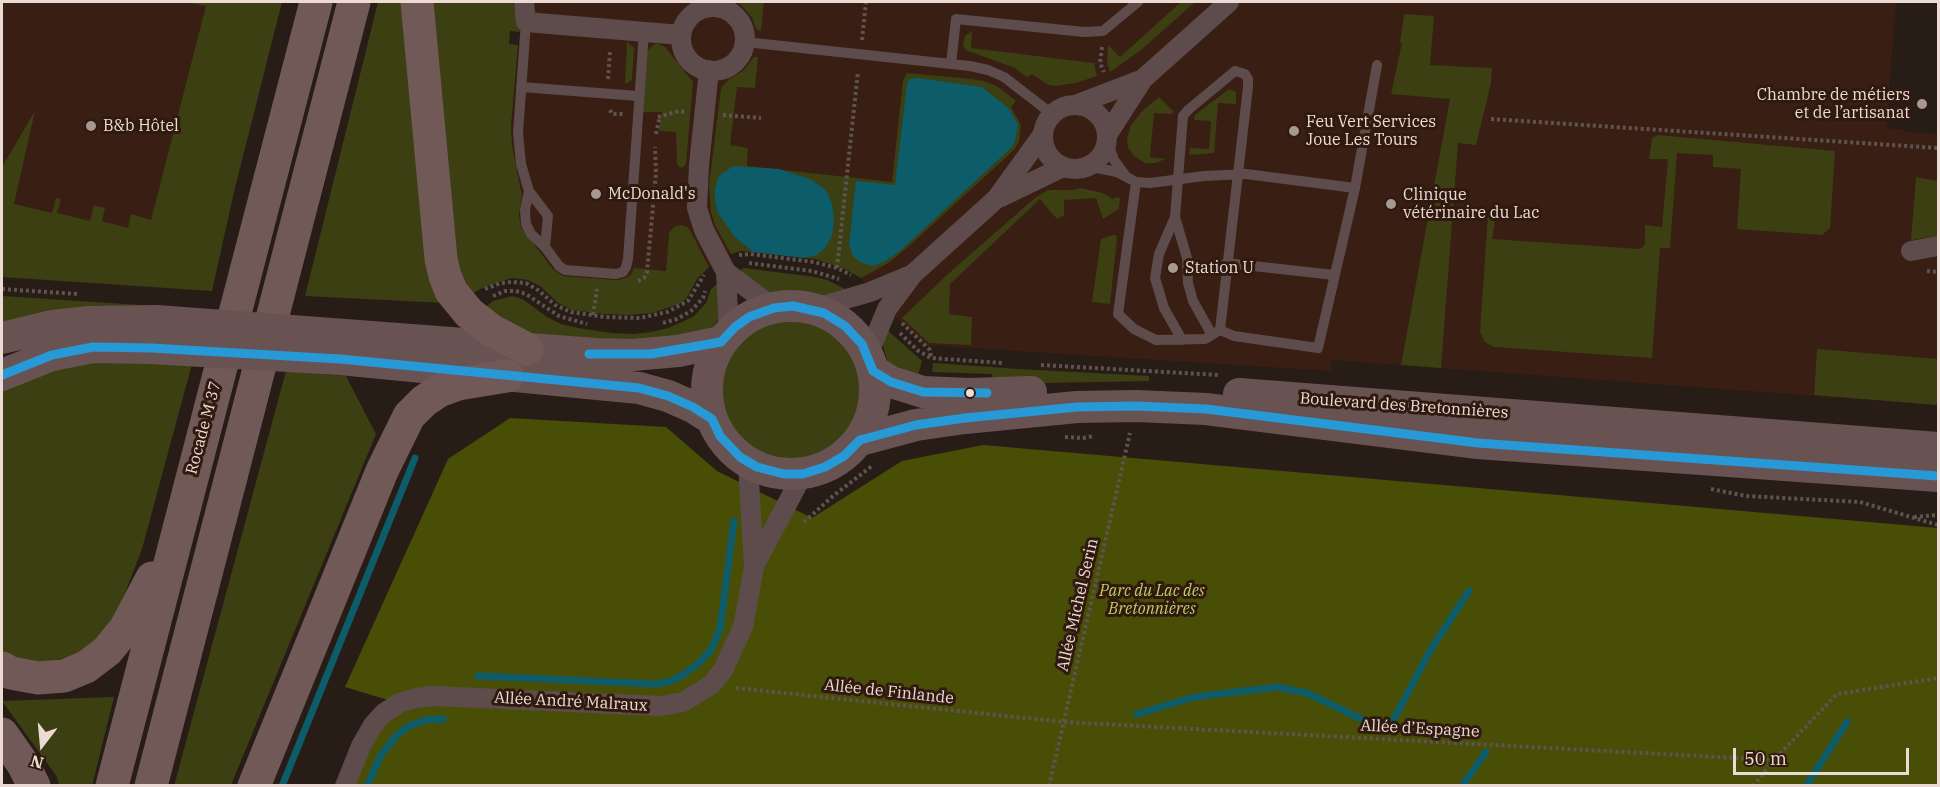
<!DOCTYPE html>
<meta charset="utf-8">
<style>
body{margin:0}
#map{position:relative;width:1940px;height:787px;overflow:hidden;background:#281c17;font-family:"IBM Plex Serif",serif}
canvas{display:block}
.frame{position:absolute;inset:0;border:3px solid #ebdbd4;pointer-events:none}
.north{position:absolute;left:12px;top:715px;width:60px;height:60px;-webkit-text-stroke:4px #30190f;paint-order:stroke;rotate:196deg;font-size:16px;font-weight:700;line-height:24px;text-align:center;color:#ebdbd4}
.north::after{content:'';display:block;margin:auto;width:21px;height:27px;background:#ebdbd4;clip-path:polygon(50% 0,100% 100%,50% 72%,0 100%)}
.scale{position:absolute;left:1733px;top:748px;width:176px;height:27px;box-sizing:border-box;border:3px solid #ebdbd4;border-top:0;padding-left:8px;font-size:18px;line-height:21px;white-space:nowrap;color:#ebdbd4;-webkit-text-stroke:4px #30190f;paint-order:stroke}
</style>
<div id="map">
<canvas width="1940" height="787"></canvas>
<div class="frame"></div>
<div class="north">N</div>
<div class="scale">50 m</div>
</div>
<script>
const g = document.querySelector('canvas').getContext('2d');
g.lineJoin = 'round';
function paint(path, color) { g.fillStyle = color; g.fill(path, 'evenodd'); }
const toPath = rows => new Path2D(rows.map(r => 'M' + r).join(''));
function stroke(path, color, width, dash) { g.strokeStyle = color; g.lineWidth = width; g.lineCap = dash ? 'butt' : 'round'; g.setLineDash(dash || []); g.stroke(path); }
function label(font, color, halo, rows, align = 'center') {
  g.font = font + ' "IBM Plex Serif",serif'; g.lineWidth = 6; g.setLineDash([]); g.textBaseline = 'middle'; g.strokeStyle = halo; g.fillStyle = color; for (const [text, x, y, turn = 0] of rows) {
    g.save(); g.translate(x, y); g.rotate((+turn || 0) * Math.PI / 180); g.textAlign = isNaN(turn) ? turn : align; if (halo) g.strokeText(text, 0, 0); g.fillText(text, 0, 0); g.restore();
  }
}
const built = toPath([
 [2,2,238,2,173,256,2,252],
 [513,2,1896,2,1886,128,1904,130,1904,132,1938,134,1938,405,1332,360,1330,371,925,345,887,309,912,276,870,292,861,278,843,268,815,259,741,251,731,254,709,267,691,232,669,233,667,271,634,268,630,276,618,280,563,276,557,273,521,227,519,215,522,196,512,145,511,127,520,32]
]);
const green = toPath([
 [185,2,282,2,234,192,212,291,2,277,2,167,35,111,14,204,52,213,56,198,61,199,57,213,90,221,94,205,105,208,102,221,128,228,131,214,151,220,206,6],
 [378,2,404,2,446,303,305,296],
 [429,2,513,2,520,32,510,31,509,44,518,45,511,127,512,145,522,196,519,215,521,227,553,269,563,276,618,280,630,276,634,268,666,271,669,233,674,227,680,225,687,227,691,232,709,267,697,279,686,299,679,304,652,313,628,315,604,314,572,310,558,303,540,286,528,280,511,278,480,289,466,298,455,284],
 [738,2,764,2,761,31,756,29,752,17],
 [1181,2,1195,2,1141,50,1110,72,1107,63,1108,45,1120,57],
 [1404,14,1434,16,1430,65,1492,68,1491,83,1476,145,1458,143,1441,368,1401,365,1450,99,1391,94,1402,43,1400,43],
 [972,31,971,48,1094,63,1097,76,1076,83,1055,86,1048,85,1032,74,1027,77,1015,68,966,50,963,46,965,36],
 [627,42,634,48,632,80,625,84],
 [656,43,665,47,693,82,686,164,682,168,678,166,677,163,676,132,659,131,662,112,642,112,645,58,649,49],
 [754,57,758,57,755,88,737,87,730,145,748,148,747,166,892,182,903,80,907,73,972,79,984,81,997,86,1016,101,1011,107,1021,125,1019,142,1014,150,908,247,890,262,861,278,843,268,815,259,753,252,741,251,731,254,715,225,711,213,709,186,721,88,729,79,743,71],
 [1229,89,1236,92,1236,104,1218,103,1214,153,1189,155,1190,148,1209,149,1211,121,1194,120,1195,115],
 [1159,97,1174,112,1171,114,1154,113,1150,157,1166,159,1155,163,1145,163,1134,156,1128,147,1127,139,1131,125,1142,111],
 [1658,135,1835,151,1830,228,1822,235,1737,229,1741,169,1713,167,1713,155,1677,153,1670,248,1660,248,1652,358,1494,347,1485,342,1480,332,1488,215,1496,215,1492,239,1640,249,1645,244,1645,225,1662,227,1668,159,1649,159,1652,138],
 [1916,177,1938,181,1938,236,1911,240],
 [1081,188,1103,193,1112,199,1118,197,1120,199,1119,209,1103,219,1096,198,1064,200,1064,215,1057,219,1040,199,950,284,949,314,972,317,971,345,929,343,902,318,948,274,1036,197,1048,190,1072,190],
 [1113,235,1116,235,1117,239,1110,304,1092,302,1101,239],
 [744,268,815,277,827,280,851,292,824,296,801,292,765,292,746,279,740,270],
 [717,284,719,319,716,323,711,330,667,345,517,332,479,313,493,301,513,296,524,300,547,317,561,324,578,328,612,333,634,334,651,332,668,328,693,317,706,303,711,289],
 [2,296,156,306,30,315,2,322],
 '721 391a70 70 0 1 1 140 0a70 70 0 1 1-140 0Z',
 [885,328,922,361,916,383,888,364,883,346],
 [1817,349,1938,359,1938,405,1814,395],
 [91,355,192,364,142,549,123,598,101,639,76,655,42,664,2,654,2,383],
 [933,363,1019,369,1149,376,1149,381,994,384,992,374,932,372],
 [286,371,346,376,376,434,231,785,174,786],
 [114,697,92,786,59,785,57,777,2,701]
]);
const forest = toPath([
 [510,418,666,427,717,471,812,518,902,461,983,445,1938,528,1938,785,345,785,398,703,345,687,448,459]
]);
const water = toPath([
 [917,78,982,87,1008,108,1015,119,1018,125,1015,141,1011,148,900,251,884,262,873,266,862,263,853,256,849,245,856,181,895,185,907,84,910,79],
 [733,166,779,169,810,179,825,189,832,203,834,218,832,236,825,248,817,255,804,258,753,252,735,237,718,213,715,201,715,188,719,176]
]);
const stream = toPath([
 [478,676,656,684,668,682,681,676,698,664,711,650,720,629,734,521],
 [1137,714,1194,697,1277,687,1307,693,1372,724,1389,728,1431,649,1469,591],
 [282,786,415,458],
 [367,786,381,755,397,735,409,726,425,720,443,719],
 [1462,786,1486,752],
 [1806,786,1847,722]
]);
const path = toPath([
 [862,40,866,2],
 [1102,47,1100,63,1104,72],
 [608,79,610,51],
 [610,110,612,114,624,114],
 [723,115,761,118],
 [658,117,679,111,686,112],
 [1491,119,1938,148],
 [656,134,660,116],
 [739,255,750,254,814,262,837,268,851,275],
 [749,263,812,271,839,279],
 [837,268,858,71],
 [1927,271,1938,272],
 [638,281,644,278,647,272,656,173,655,147],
 [2,289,77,294],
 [485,289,501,283,512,282,526,283,538,290,555,305,571,312,605,317,640,318,667,312,688,301,704,275],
 [493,296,505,291,516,291,526,294,559,316,587,324],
 [593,315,597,289],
 [663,323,677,319,691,311,703,298,705,291],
 [902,323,930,350,931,358],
 [900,333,917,350,931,358,1003,363],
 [1041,365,1219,375],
 [1065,437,1083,438,1094,436],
 [1711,489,1746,496,1860,502,1938,525],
 [1914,517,1938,515],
 [804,522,833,496,872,466],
 [736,688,1064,722,1774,760],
 [1049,786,1130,433],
 [1753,786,1774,760,1837,694,1938,678]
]);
const lane = toPath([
 [716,7,717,2],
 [526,22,518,133,521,164,529,191,525,210,526,224,531,234,545,247,559,266,565,270,616,274,623,272,626,267,628,259,644,32],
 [745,42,970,66,988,70,1004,77,1052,114],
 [951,64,956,19,1084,32,1103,31,1138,2],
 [521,87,638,96],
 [1107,141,1114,160,1125,175],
 [1087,166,1117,172,1136,182,1150,183,1204,176,1246,174,1355,188],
 [1136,182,1118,314,1134,329,1156,340,1205,339,1220,330],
 [529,191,548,216,545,247],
 [1175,217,1187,258,1188,283,1193,301,1212,335],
 [1226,263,1334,275],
 [1182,340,1164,308,1155,278,1159,254,1175,217,1183,116,1188,110,1235,71,1245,74,1248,79,1248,87,1220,330,1234,336,1318,348,1355,188,1377,65]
]);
const street = toPath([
 [524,2,526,22,681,35],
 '681 39a32 32 0 1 1 64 0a32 32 0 1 1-64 0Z',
 [709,70,699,165,697,208,704,230,726,272,774,308],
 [1143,79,1229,2],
 [1075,105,1143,79,1107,135],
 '1043 137a32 32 0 1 1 64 0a32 32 0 1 1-64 0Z',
 [1001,197,1063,167],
 [1911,251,1938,246],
 [726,272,729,333],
 [812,309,870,292,911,275],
 [868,355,887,309,913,274,996,199,1043,134],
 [755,564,803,474],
 [345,786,361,746,373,725,384,713,399,703,416,698,433,696,661,706,683,702,711,685,723,670,743,627,754,567,748,463]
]);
const primary = toPath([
 '707 390a84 84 0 1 1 168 0a84 84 0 1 1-168 0Z',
 [345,335,596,354,633,355,678,351,721,342],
 [2,338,52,326,90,322,156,321],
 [340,359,639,388,668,396,693,407,712,419],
 [873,371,891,382,923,392,970,394,1031,392],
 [2,375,52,355,93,347,151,348],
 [1239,394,1938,448],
 [860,440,916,425,965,418,1077,407,1136,406,1206,409,1478,443,1938,476]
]);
const highway = toPath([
 [417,2,441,259,445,276,451,291,469,313,491,330,527,349],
 [2,668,11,673,38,678,64,676,86,667,107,651,125,629,152,578],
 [2,734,23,764,34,786],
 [112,786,316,2],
 [151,786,354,2],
 [254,786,382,471,409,416,424,401,439,391,458,384,507,376]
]);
const primaryBridge = toPath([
 [156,321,345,335],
 [151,348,340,359]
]);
const bus1 = toPath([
 [589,354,651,354,721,342,735,327,749,317,774,308,793,306,824,313,845,326,862,344,873,371,891,382,923,392,987,393],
 [2,375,52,355,93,347,151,348,340,359,639,388,668,396,693,407,712,419,720,436,740,457,757,467,784,474,803,474,825,467,844,456,860,440,916,425,965,418,1077,407,1136,406,1206,409,1478,443,1938,476]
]);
const markers = [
 [1922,104,6,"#a79892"],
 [91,126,6,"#a79892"],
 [1294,131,6,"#a79892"],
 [596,194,6,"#a79892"],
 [1391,204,6,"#a79892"],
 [1173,268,6,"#a79892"],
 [970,393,5,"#ebdbd4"]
];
const poiNames = [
 ["Chambre de métiers",1910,95,"right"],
 ["et de l’artisanat",1910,113,"right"],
 ["Feu Vert Services",1306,122],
 ["Joue Les Tours",1306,140],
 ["B&b Hôtel",103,126],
 ["McDonald's",608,194],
 ["Clinique",1403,195],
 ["vétérinaire du Lac",1403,213],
 ["Station U",1185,268]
];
const streetNames = [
 ["Boulevard des Bretonnières",1404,406,4],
 ["Rocade M 37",204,428,-75],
 ["Allée Michel Serin",1078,605,-77],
 ["Allée de Finlande",889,692,6],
 ["Allée André Malraux",571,702,3],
 ["Allée d’Espagne",1420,729,3]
];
const parkNames = [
 ["Parc du Lac des",1152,591],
 ["Bretonnières",1152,609]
];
paint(built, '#391e13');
paint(green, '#3b3f12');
paint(forest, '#484e06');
paint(water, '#0c5c6a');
stroke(stream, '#0c5c6a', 7);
stroke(path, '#5f5350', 4, [3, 3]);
stroke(lane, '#5d4c4b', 10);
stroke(street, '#5d4c4b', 20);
stroke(primary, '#695352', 32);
stroke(highway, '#715958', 33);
stroke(primaryBridge, '#695352', 32);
stroke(bus1, '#2699d6', 9);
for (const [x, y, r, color] of markers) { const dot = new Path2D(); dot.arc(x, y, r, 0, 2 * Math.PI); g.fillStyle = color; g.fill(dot); stroke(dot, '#30190f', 2); }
label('16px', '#ebdbd4', '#30190f', poiNames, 'left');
label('16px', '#ebdbd4', '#30190f', streetNames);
label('italic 16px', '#bdcd68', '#30190f', parkNames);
</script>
